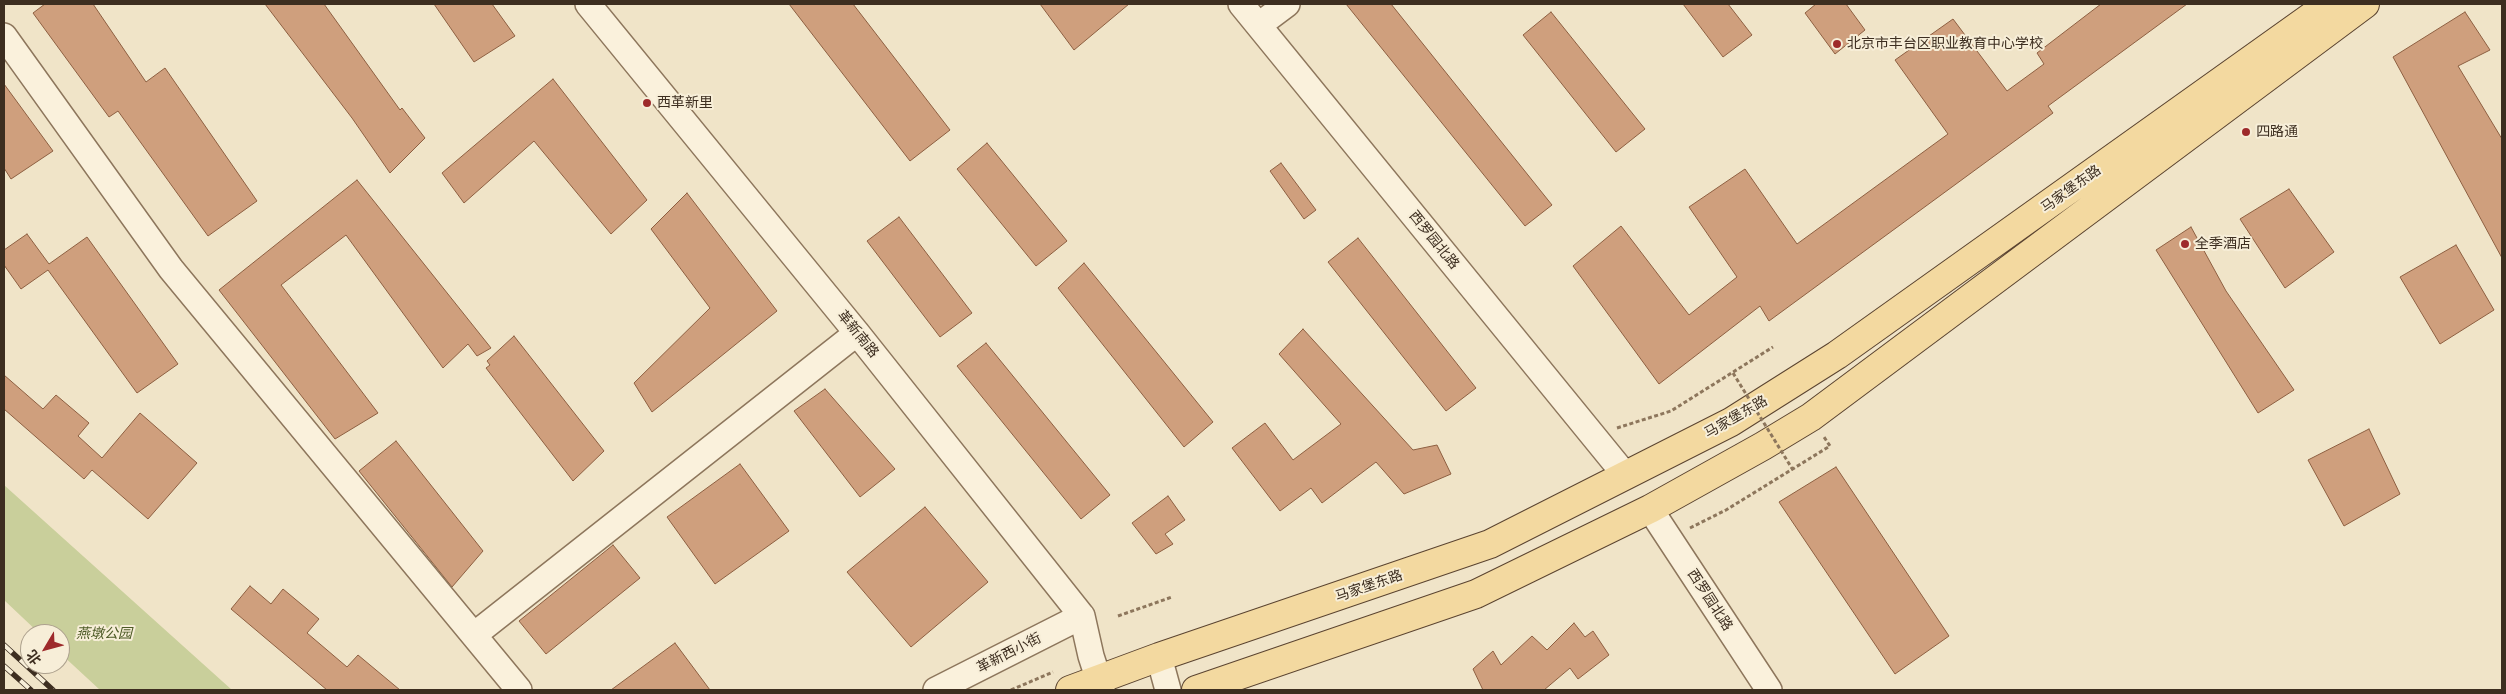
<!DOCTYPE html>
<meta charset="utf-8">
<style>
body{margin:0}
#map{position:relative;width:2506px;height:694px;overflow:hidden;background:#f0e4c8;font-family:"Crimson Pro","Noto Sans SC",serif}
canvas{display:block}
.frame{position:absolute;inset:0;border:5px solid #3d2e20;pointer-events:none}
.north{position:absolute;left:20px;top:624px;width:50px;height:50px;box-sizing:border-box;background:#f7eed8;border:1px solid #ada18e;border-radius:50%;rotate:233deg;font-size:14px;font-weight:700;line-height:20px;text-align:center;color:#3d2e20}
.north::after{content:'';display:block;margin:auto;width:18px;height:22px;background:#9e2a2b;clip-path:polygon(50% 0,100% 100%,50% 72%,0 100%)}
</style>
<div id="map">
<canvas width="2506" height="694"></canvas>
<div class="frame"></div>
<div class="north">北</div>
</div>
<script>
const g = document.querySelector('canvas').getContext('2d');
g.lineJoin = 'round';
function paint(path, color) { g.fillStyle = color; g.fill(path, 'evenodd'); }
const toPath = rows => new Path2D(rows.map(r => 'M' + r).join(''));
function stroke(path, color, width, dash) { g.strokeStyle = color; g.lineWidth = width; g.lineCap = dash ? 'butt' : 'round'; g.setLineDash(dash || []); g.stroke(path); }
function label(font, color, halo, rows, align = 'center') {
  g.font = font + ' "Crimson Pro","Noto Sans SC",serif'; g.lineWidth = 4; g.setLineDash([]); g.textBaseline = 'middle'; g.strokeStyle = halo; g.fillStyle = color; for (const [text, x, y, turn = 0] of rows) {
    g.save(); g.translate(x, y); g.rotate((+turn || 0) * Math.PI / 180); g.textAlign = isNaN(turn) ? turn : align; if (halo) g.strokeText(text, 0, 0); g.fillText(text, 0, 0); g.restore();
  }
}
const green = toPath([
 [4,485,232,690,100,690,60,653,60,634,40,634,4,600]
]);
const building = toPath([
 [45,4,93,4,146,82,165,68,257,201,208,236,118,111,109,117,33,13,45,4],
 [265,4,324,4,400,110,402,108,425,138,390,173,352,118,265,4],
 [434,4,492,4,515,36,474,62,434,4],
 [789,4,853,4,950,130,910,161,789,4],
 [1040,4,1129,4,1074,50,1040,4],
 [1346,4,1391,4,1552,205,1525,226,1346,4],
 [1683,4,1728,4,1752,35,1723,57,1683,4],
 [1816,4,1846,4,1865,30,1835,54,1805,13,1816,4],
 [2101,4,2187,4,2048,106,2053,113,1769,321,1760,306,1659,384,1573,266,1621,226,1689,315,1737,277,1689,207,1745,169,1797,244,1948,134,1895,60,1953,19,2007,91,2044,64,2037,53,2101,4],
 [1551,12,1645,129,1616,152,1523,35,1551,12],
 [2465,12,2490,50,2458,66,2502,139,2502,258,2393,57,2465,12],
 [553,79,647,200,611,234,534,141,464,203,442,173,553,79],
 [4,84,53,151,11,179,4,168,4,84],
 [987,143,1067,241,1036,266,957,169,987,143],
 [1281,163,1316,210,1304,219,1270,171,1281,163],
 [357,180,491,348,477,356,468,344,443,368,346,235,281,285,378,413,335,439,219,290,357,180],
 [2289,189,2334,252,2285,288,2240,219,2289,189],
 [687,193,777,311,652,412,634,383,710,308,651,229,687,193],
 [899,217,972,313,940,337,867,241,899,217],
 [2191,227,2226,291,2294,390,2258,413,2156,250,2191,227],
 [27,234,49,264,87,237,178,364,137,393,48,270,21,289,4,265,4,250,27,234],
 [1358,238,1476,388,1446,411,1328,262,1358,238],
 [2456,245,2494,310,2440,344,2400,277,2456,245],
 [1084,263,1213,422,1184,447,1058,288,1084,263],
 [1303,329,1413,450,1437,445,1451,474,1404,494,1376,462,1322,503,1311,488,1280,511,1232,448,1265,423,1293,460,1341,424,1279,354,1303,329],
 [514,336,604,451,573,481,486,368,490,365,487,361,514,336],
 [986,343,1110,495,1081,519,957,366,986,343],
 [4,375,43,409,56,395,89,423,78,436,102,458,140,413,197,463,148,519,92,470,84,479,4,409,4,375],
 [825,389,895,469,860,497,794,411,825,389],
 [2369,429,2400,494,2344,526,2308,460,2369,429],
 [396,441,483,551,452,587,359,471,396,441],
 [740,464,789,531,715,584,667,517,740,464],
 [1836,467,1949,636,1895,674,1779,502,1836,467],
 [1168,496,1185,520,1165,534,1173,544,1156,554,1132,523,1168,496],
 [925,507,988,582,911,647,847,572,925,507],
 [613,545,640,578,546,654,519,621,613,545],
 [250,586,271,604,283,589,319,619,307,633,347,667,358,655,400,690,327,690,231,609,250,586],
 [1574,623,1585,637,1593,631,1609,655,1578,679,1570,668,1544,690,1483,690,1473,669,1493,651,1501,665,1532,636,1547,650,1574,623],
 [675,643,710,690,611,690,675,643]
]);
const path = toPath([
 [1617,428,1671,411,1773,347],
 [1690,528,1726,510,1830,446,1824,437],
 [1118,616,1172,597],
 [1011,690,1053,672]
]);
const minor = toPath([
 [588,4,857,333,1082,616,1091,656,1102,690],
 [1241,4,1626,476],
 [1259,25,1287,4],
 [4,36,171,269,519,690],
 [1650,509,1769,690],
 [474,635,857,333],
 [1159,657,1168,690],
 [936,690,1082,616]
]);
const major = toPath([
 [1070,690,1159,657,1490,544,1731,422,1837,355,2329,4],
 [1196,690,1476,594,1650,509,1763,446,1811,417,2365,4]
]);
const rail = toPath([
 [4,645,53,690],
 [4,666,31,690]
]);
const pathBridge = toPath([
 [1733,373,1793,470]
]);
const markers = [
 [1837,44,5,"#9e2a2b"],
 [647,103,5,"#9e2a2b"],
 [2246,132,5,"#9e2a2b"],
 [2185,244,5,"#9e2a2b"]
];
const poiNames = [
 ["北京市丰台区职业教育中心学校",1847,44],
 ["西革新里",657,103],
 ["四路通",2256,132],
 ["全季酒店",2195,244]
];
const streetNames = [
 ["马家堡东路",2071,189,-36],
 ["西罗园北路",1434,240,51],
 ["革新南路",858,334,51],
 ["马家堡东路",1736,417,-30],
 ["马家堡东路",1369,586,-19],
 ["西罗园北路",1710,600,57],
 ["革新西小街",1009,653,-27]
];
const parkNames = [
 ["燕墩公园",104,634]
];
paint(green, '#c9cf9b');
paint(building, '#cf9f7d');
stroke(building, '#8d5f41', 1);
stroke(minor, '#8d765c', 28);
stroke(major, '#5b4430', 30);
stroke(path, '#8d765c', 3, [4, 2.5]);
stroke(minor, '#faf1dc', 25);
stroke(major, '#f3d9a0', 28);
stroke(rail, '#3d2e20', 5.5);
stroke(rail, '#f7eed8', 4, [11]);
stroke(pathBridge, '#8d765c', 3, [4, 2.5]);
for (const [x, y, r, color] of markers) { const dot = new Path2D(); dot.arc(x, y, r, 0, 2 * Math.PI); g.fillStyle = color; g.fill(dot); stroke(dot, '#f7eed8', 2); }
label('14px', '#3d2e20', '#f7eed8', poiNames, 'left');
label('14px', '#3d2e20', '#f7eed8', streetNames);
label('italic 14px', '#4d5a26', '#f7eed8', parkNames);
</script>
